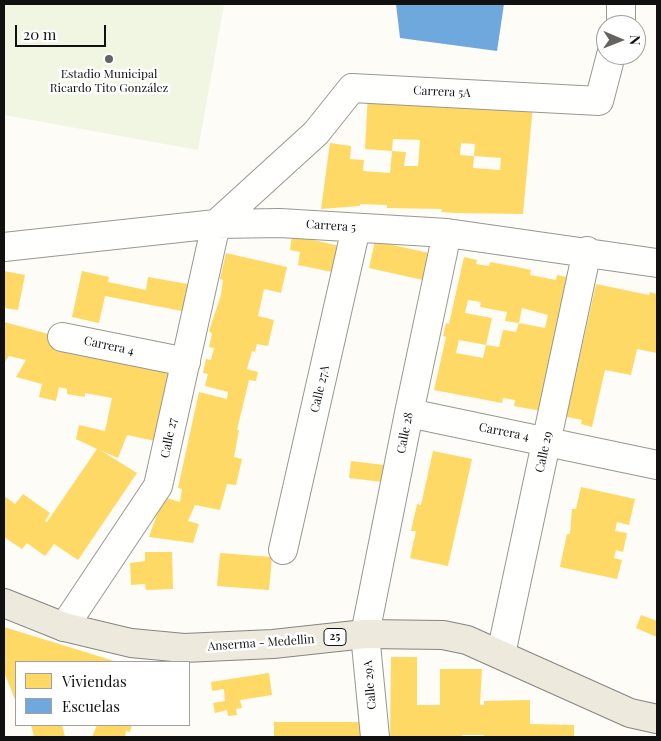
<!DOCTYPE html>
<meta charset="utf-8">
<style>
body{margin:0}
#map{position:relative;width:661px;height:741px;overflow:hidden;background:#fdfcf7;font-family:"Playfair Display",serif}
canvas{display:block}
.frame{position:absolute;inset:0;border:5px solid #111;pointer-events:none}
.legend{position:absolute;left:15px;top:661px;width:175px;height:65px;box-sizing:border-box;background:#fff;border:1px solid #a0a0a0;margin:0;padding:6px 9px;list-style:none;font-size:15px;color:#111}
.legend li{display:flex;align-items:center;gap:10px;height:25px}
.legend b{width:25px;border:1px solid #a0a0a0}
.north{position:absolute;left:596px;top:15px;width:50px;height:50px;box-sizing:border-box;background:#fff;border:1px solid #a0a0a0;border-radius:50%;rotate:91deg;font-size:14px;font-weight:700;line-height:20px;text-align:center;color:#111}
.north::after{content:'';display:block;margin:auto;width:18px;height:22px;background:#646362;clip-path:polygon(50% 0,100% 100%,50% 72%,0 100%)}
.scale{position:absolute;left:15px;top:25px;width:91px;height:22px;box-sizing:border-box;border:2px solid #111;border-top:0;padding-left:6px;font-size:15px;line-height:18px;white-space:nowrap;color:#111;-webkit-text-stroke:4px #fff;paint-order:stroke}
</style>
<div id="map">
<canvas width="661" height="741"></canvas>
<div class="frame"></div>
<ul class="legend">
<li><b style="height:14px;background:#ffd966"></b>Viviendas</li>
<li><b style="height:14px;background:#6fa8dc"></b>Escuelas</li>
</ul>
<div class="north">N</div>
<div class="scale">20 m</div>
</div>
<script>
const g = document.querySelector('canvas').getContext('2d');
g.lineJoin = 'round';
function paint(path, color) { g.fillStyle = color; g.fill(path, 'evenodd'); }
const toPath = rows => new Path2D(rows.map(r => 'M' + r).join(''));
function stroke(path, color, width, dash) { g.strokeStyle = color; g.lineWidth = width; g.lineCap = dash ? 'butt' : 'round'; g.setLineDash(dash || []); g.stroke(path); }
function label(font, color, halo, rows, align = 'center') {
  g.font = font + ' "Playfair Display",serif'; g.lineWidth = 5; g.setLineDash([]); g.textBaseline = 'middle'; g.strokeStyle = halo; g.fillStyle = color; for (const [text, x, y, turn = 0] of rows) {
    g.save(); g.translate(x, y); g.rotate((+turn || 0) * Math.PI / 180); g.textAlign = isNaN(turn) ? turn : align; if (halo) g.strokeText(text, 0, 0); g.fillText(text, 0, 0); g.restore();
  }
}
const pitch = toPath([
 [4,4,224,4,198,150,4,115]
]);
const homes = toPath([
 [368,93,452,100,451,107,465,108,465,101,533,105,523,214,456,213,441,212,442,209,387,208,387,205,360,204,360,206,321,209,330,143,351,146,350,159,364,160,363,171,390,173,392,151,406,152,404,166,418,166,420,140,393,139,392,151,365,149],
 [461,143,475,144,474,156,501,158,500,170,473,168,474,156,460,155],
 [292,235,348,248,337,273,298,265,300,252,290,250],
 [375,241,429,253,423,280,369,268],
 [226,253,287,267,281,293,264,289,258,316,274,320,268,346,257,344,255,352,252,351,247,369,258,372,256,381,249,380,237,430,239,430,234,457,242,459,236,485,227,484,220,510,195,505,188,521,199,524,193,543,149,537,163,497,180,502,182,489,178,488,199,392,227,399,228,392,205,386,208,374,203,373,206,359,211,360,214,348,209,347,212,334,209,331,221,295,223,280,220,279],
 [464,257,477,260,476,264,489,266,490,262,517,267,531,270,530,275,556,280,557,275,571,278,541,411,514,406,515,400,503,398,502,403,434,390,446,337,443,336,446,323,449,324],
 [468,300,481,302,480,307,507,312,505,321,519,323,522,308,548,315,545,328,519,323,516,332,503,330,499,347,486,345,492,318,465,313],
 [459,340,486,345,483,358,456,353],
 [4,271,25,275,18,310,4,308],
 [82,271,109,277,108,282,146,290,148,277,193,285,187,312,105,296,99,323,72,317],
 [596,284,649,295,650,292,657,294,657,353,637,349,631,375,605,370,592,427,581,424,582,420,563,416,566,402,570,403,566,401,575,363,578,364],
 [4,322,56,336,177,361,160,442,127,435,118,458,100,450,137,473,78,560,54,544,45,556,27,543,22,549,4,537,4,496,15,504,23,494,50,513,45,521,47,522,97,449,76,439,79,425,105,431,112,398,85,393,85,397,67,394,67,389,59,387,56,401,39,397,42,384,16,377,26,360,9,356,4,363],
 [433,451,472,459,448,566,410,558,416,531,411,531,417,504,421,505],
 [351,461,384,465,382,482,349,478],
 [581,487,635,499,629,525,617,522,615,531,627,533,623,552,616,550,614,558,622,560,617,579,560,567,567,534,570,534,572,509,576,509],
 [145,552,172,552,173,589,146,590,145,584,131,585,130,563,145,561],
 [220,553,272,557,269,590,217,586],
 [641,615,657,621,657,637,636,628],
 [4,627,111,660,117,662,16,662,16,702,4,672],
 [391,657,417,657,417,705,440,705,440,669,482,669,480,705,484,705,484,701,530,700,530,724,574,725,574,737,484,737,484,735,462,735,462,737,390,737],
 [269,673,272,695,240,700,242,708,236,709,237,715,228,716,227,710,215,713,213,703,225,701,224,689,212,691,211,682],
 [274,722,361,722,361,737,274,737],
 [31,725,62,725,65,737,34,737],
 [97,725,132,725,130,732,126,731,125,737,92,737]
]);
const schools = toPath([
 [396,4,504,4,497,51,400,38]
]);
const street = toPath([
 [621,4,621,25],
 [4,247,216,224,280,223,447,233,657,263],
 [62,337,186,362],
 [409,413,657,465],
 [283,550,356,228],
 [64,627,158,486,216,224,316,133,352,88,599,101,611,55],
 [501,654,587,251],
 [375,737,365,634,409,413,447,233]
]);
const primary = toPath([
 [4,603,64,627,131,643,184,648,273,644,365,634,443,635,467,640,630,713,657,719]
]);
const markers = [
 [109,59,5,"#646362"]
];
const shields = [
 [335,637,22]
];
const shieldNames = [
 ["25",335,637]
];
const poiNames = [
 ["Estadio Municipal",109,74],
 ["Ricardo Tito González",109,88]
];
const streetNames = [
 ["Carrera 5A",442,92,3],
 ["Carrera 5",331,226,4],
 ["Carrera 4",109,346,12],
 ["Calle 27A",320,389,-77],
 ["Carrera 4",504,432,11],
 ["Calle 28",405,433,-79],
 ["Calle 27",169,438,-78],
 ["Calle 29",544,452,-78],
 ["Anserma - Medellin",261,643,-4],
 ["Calle 29A",370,685,-95]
];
paint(pitch, '#f0f6e1');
paint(homes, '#ffd966');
paint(schools, '#6fa8dc');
stroke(street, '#979795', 30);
stroke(primary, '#858482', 30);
stroke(street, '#fffffe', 28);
stroke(primary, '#ede9dc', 28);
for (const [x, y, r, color] of markers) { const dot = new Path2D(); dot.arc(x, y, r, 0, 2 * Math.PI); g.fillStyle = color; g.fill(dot); stroke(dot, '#fff', 2); }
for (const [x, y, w] of shields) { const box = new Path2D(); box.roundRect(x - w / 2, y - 8.5, w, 17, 4); g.fillStyle = '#fff'; g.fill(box); stroke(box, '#111', 1); }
label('bold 11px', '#111', null, shieldNames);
label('12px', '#111', '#fff', poiNames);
label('12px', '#111', '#fff', streetNames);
</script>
